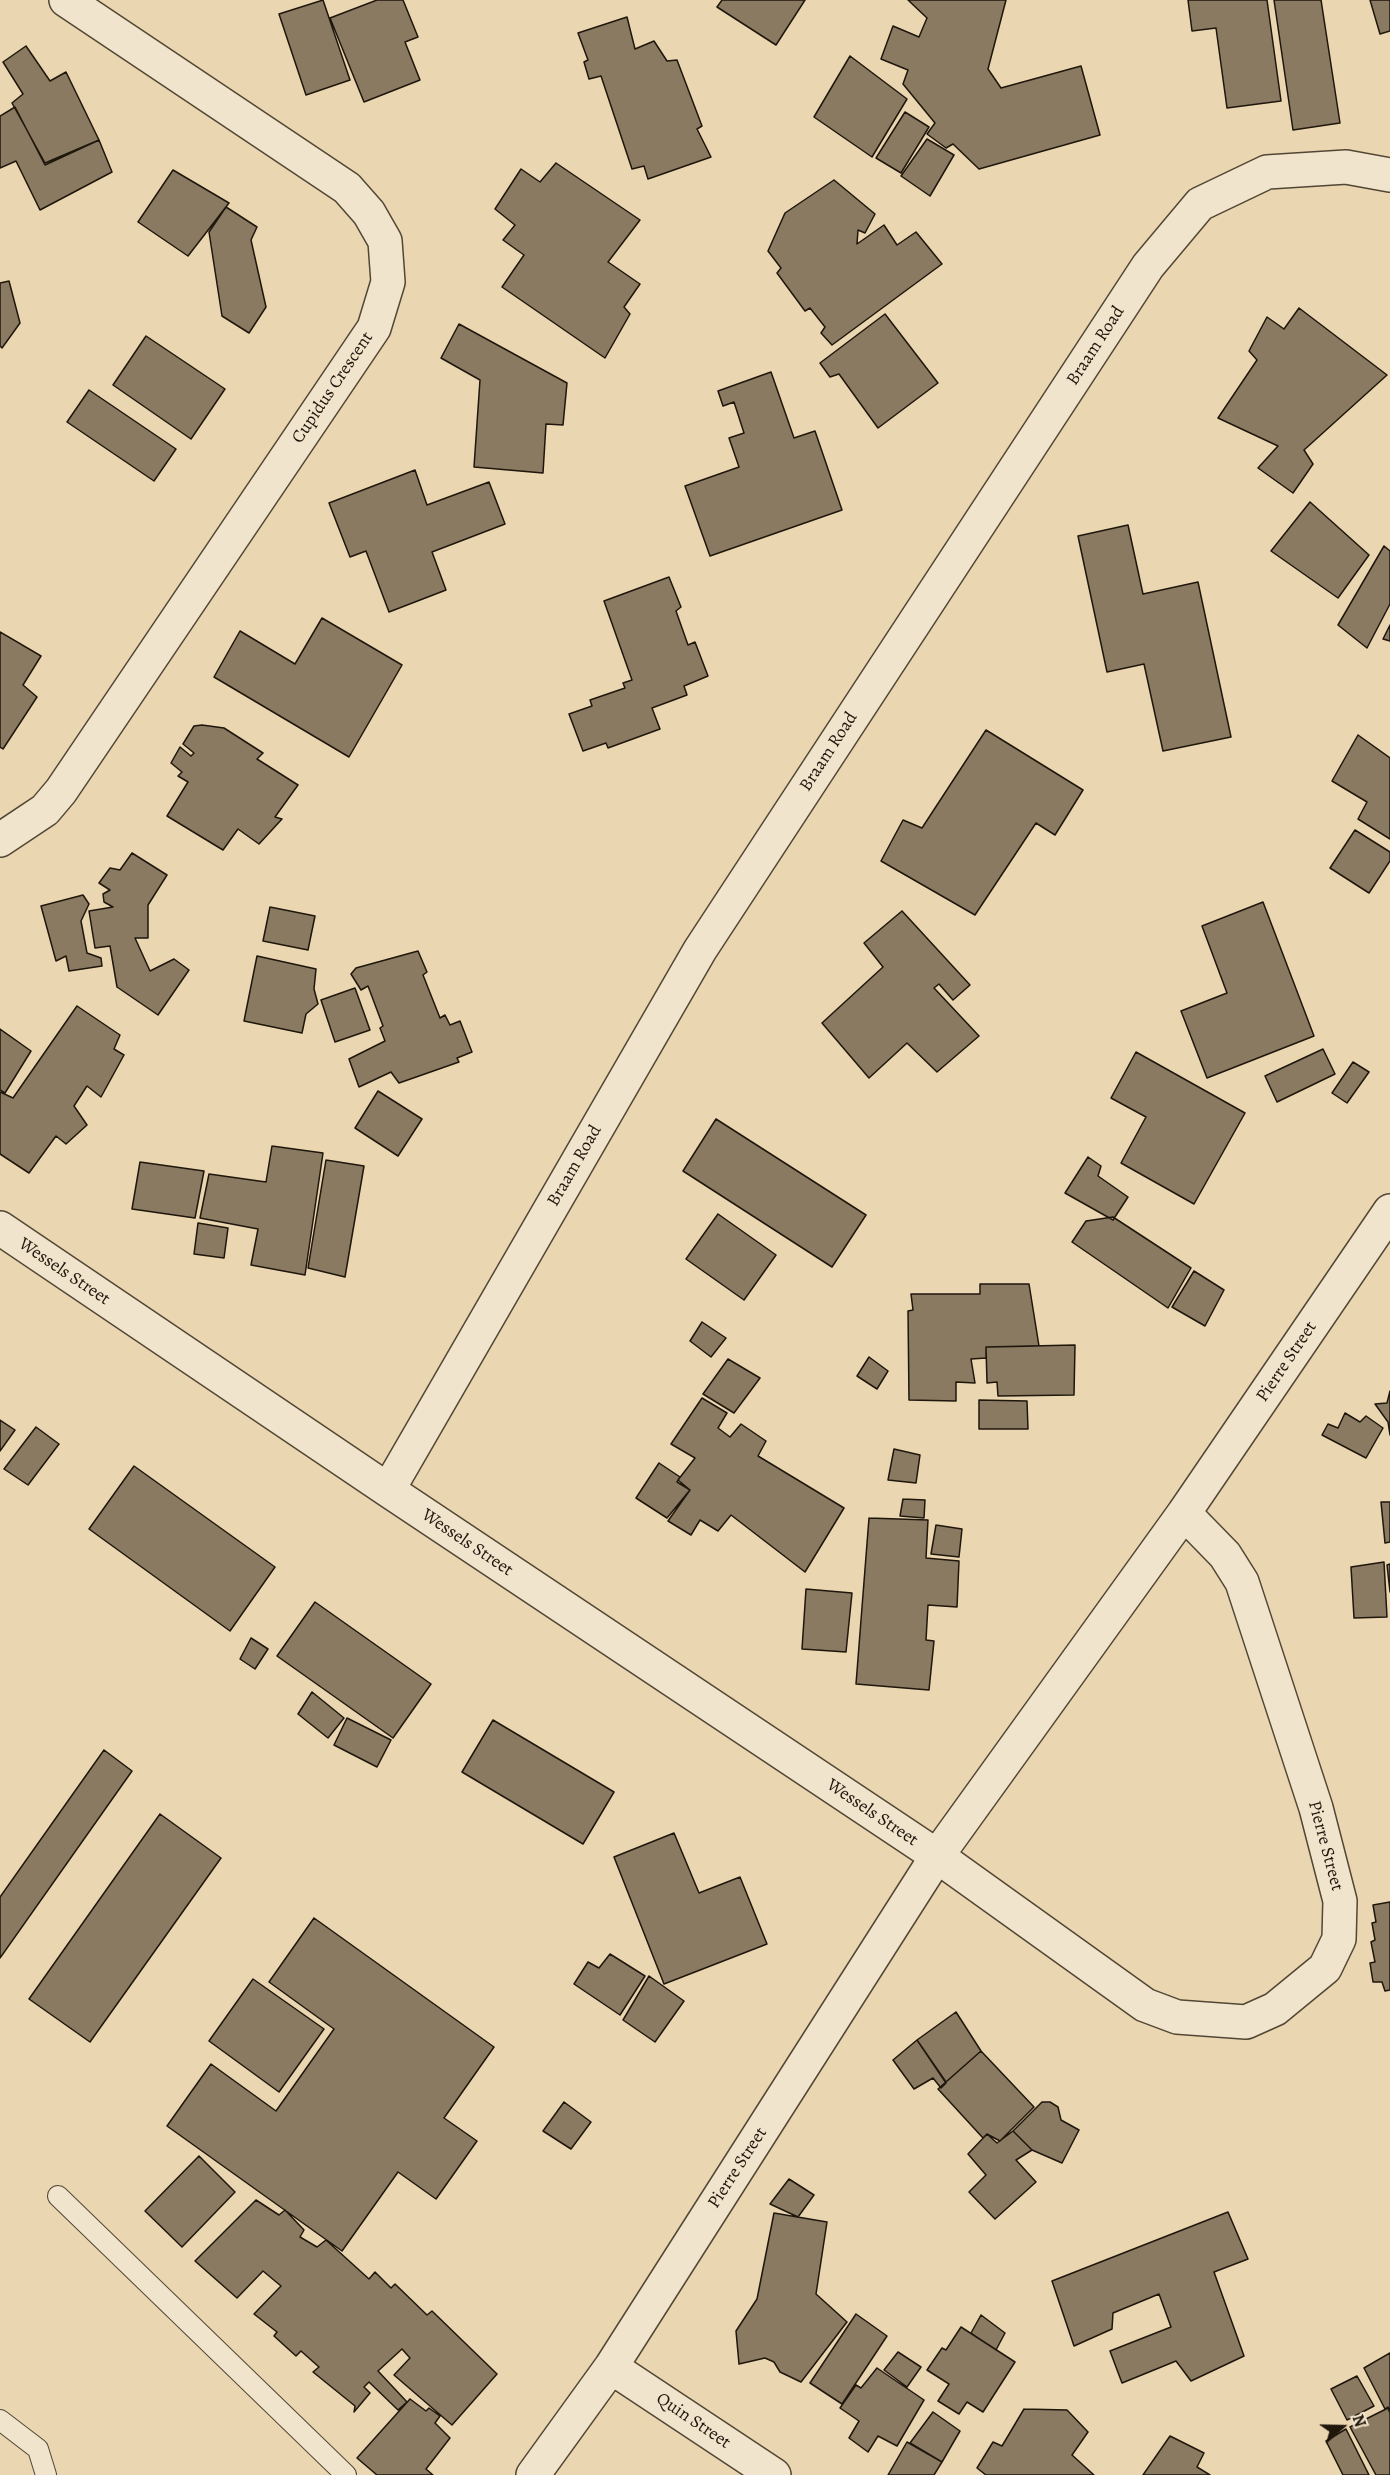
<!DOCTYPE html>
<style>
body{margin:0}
#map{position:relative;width:1390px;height:2475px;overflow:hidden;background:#ead6b0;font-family:Alegreya,serif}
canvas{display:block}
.north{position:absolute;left:1312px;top:2397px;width:60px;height:60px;-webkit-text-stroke:4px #f1e4cc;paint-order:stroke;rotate:70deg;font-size:16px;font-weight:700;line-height:24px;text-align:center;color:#1f160c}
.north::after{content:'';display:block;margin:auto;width:21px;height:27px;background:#1f160c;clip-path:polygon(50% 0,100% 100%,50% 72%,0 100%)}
</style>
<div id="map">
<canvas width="1390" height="2475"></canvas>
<div class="north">N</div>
</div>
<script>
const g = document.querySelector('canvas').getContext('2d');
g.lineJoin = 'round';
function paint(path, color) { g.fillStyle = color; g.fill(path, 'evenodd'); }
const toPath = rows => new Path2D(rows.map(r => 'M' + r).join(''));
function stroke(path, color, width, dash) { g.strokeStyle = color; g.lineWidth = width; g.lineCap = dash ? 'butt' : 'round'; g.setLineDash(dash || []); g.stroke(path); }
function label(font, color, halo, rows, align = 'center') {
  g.font = font + ' Alegreya,serif'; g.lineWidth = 4.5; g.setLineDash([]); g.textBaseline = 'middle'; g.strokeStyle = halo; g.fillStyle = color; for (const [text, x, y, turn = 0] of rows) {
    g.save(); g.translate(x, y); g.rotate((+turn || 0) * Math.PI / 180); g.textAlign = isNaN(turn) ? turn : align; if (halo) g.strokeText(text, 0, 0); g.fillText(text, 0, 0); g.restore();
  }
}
const building = toPath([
 [323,0,350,80,306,95,279,14,323,0],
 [377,0,403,0,418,37,405,42,420,80,364,102,330,18,377,0],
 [722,0,805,0,776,45,717,7,722,0],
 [908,0,1006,0,988,69,1001,88,1081,66,1100,135,979,169,953,144,946,148,927,134,935,123,903,84,908,70,881,59,893,26,919,37,927,18,908,0],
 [1188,0,1267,0,1281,101,1227,108,1216,28,1192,31,1188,0],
 [1274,0,1321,0,1340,123,1293,130,1274,0],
 [1370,0,1390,0,1390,31,1380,34,1370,0],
 [627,17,635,49,654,41,667,61,677,60,702,126,697,129,711,157,648,179,644,166,632,169,601,76,589,79,584,62,588,60,578,33,627,17],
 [26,46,50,81,66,72,99,140,45,163,12,103,23,94,3,62,26,46],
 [850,56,907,99,872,157,814,117,850,56],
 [15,107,45,165,99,140,112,172,40,210,16,161,0,168,0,116,15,107],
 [905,112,929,127,901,173,876,158,905,112],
 [927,139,954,155,930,196,901,176,927,139],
 [556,163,640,220,608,262,640,284,624,307,630,314,605,358,502,287,524,255,503,240,515,225,495,209,521,169,540,182,556,163],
 [173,170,229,203,188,256,138,222,173,170],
 [834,180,875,214,865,233,858,230,857,244,884,225,897,245,916,232,942,264,832,345,821,333,825,327,810,308,805,311,777,273,781,268,768,251,785,213,834,180],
 [226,207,257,227,251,240,266,307,249,333,222,316,209,232,226,207],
 [9,281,20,323,2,348,0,346,0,283,9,281],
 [1299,308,1387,375,1304,450,1313,464,1293,493,1258,468,1278,446,1218,418,1257,360,1249,351,1267,317,1284,329,1299,308],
 [885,314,938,383,878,428,839,374,830,377,820,363,885,314],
 [459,324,567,383,563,425,546,424,543,473,474,467,480,380,441,358,459,324],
 [146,336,225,389,191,439,113,385,146,336],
 [771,372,794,438,815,431,842,510,710,556,685,486,739,467,729,438,744,433,734,402,723,406,718,391,771,372],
 [89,390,176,449,154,481,67,422,89,390],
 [415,470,427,505,489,482,505,524,432,552,446,590,389,612,366,551,350,557,329,503,415,470],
 [1310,502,1369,555,1338,598,1271,551,1310,502],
 [1128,525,1143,594,1198,582,1231,737,1163,751,1144,664,1107,672,1078,536,1128,525],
 [1384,546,1390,551,1390,604,1367,648,1338,625,1384,546],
 [669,577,681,607,676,611,688,645,695,642,708,676,684,686,687,695,652,708,660,729,608,748,606,743,583,751,569,714,592,706,590,700,625,688,623,683,632,680,604,601,669,577],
 [322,618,402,665,349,757,214,677,240,631,295,664,322,618],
 [1390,625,1390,641,1383,639,1390,625],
 [0,632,41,656,23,685,37,697,3,749,0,747,0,632],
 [202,725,224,728,263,753,257,759,298,785,275,817,282,819,259,844,238,829,223,850,167,816,188,782,178,776,182,772,171,763,180,747,191,756,194,753,183,744,194,726,202,725],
 [986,730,1083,790,1055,835,1036,823,975,915,881,861,903,820,922,828,986,730],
 [1358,735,1390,758,1390,839,1358,819,1367,802,1332,781,1358,735],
 [1355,830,1390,852,1390,861,1369,893,1330,868,1355,830],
 [132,853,167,875,148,905,148,938,135,938,150,971,174,959,189,970,158,1015,117,987,110,946,95,948,89,911,113,907,104,902,103,894,110,890,99,883,110,868,120,870,132,853],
 [83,895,89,904,81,921,87,953,101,958,102,966,69,971,66,956,56,961,41,906,83,895],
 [1263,902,1314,1036,1207,1078,1181,1011,1227,993,1202,926,1263,902],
 [270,907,315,916,308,950,263,941,270,907],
 [902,911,970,985,953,1000,939,984,934,988,979,1036,937,1072,907,1043,869,1078,822,1023,883,967,864,943,902,911],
 [418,951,427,972,423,975,440,1018,445,1015,450,1025,460,1021,472,1052,457,1058,459,1062,399,1083,391,1072,359,1087,349,1059,385,1041,380,1028,383,1026,368,986,361,990,351,974,356,968,418,951],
 [257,956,316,969,314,989,318,1004,306,1014,302,1033,244,1021,257,956],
 [355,988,370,1030,335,1042,321,1000,355,988],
 [77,1006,120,1035,114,1049,124,1055,101,1097,87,1086,74,1106,87,1125,66,1144,56,1136,29,1173,0,1154,0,1092,13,1098,77,1006],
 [0,1029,31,1051,5,1093,0,1090,0,1029],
 [1323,1049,1335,1074,1277,1102,1265,1076,1323,1049],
 [1136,1052,1245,1113,1194,1204,1121,1163,1146,1117,1111,1098,1136,1052],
 [1353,1062,1369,1072,1347,1103,1332,1093,1353,1062],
 [378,1091,422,1119,398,1156,355,1128,378,1091],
 [716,1119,866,1215,832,1267,683,1171,716,1119],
 [272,1146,323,1153,305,1275,251,1265,258,1229,200,1218,209,1174,266,1182,272,1146],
 [1088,1157,1101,1166,1098,1176,1128,1197,1113,1220,1065,1193,1088,1157],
 [326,1160,364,1166,345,1277,308,1268,326,1160],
 [140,1162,204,1171,195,1218,132,1209,140,1162],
 [718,1214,776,1255,744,1300,686,1259,718,1214],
 [1113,1217,1191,1268,1168,1308,1072,1242,1086,1221,1113,1217],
 [198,1223,228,1228,224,1258,194,1254,198,1223],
 [1194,1271,1224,1290,1205,1326,1172,1307,1194,1271],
 [980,1284,1029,1284,1039,1346,986,1347,986,1358,971,1359,975,1383,956,1382,956,1401,909,1400,908,1311,913,1310,911,1294,980,1294,980,1284],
 [702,1322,726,1338,711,1357,690,1341,702,1322],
 [1075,1345,1074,1395,998,1396,997,1382,987,1383,986,1347,1075,1345],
 [869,1357,888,1371,877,1389,857,1376,869,1357],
 [728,1359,760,1378,734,1413,703,1394,728,1359],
 [1390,1391,1390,1435,1388,1422,1375,1404,1387,1403,1390,1391],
 [702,1398,727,1413,718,1428,730,1437,741,1424,766,1441,758,1456,844,1508,805,1572,731,1515,718,1531,700,1520,691,1535,668,1521,690,1490,678,1480,695,1458,671,1444,702,1398],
 [979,1400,1027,1401,1028,1429,979,1429,979,1400],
 [1345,1413,1360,1422,1366,1416,1383,1428,1366,1458,1322,1435,1328,1424,1338,1428,1345,1413],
 [0,1420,15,1430,0,1451,0,1420],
 [36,1427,59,1444,28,1485,4,1469,36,1427],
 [894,1449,920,1455,916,1483,888,1480,894,1449],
 [659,1463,680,1477,677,1482,690,1490,667,1518,636,1498,659,1463],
 [134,1466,275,1567,230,1631,89,1529,134,1466],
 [903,1499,925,1500,924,1518,900,1516,903,1499],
 [1381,1502,1390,1502,1390,1542,1385,1543,1381,1502],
 [869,1518,928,1520,926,1558,959,1561,957,1607,928,1605,926,1640,934,1641,929,1690,856,1684,869,1518],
 [936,1525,962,1529,959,1557,931,1554,936,1525],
 [1384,1562,1387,1617,1354,1618,1351,1567,1384,1562],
 [1390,1564,1390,1592,1387,1565,1390,1564],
 [806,1589,852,1593,846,1652,802,1649,806,1589],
 [315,1602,431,1684,393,1738,277,1656,315,1602],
 [251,1638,268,1649,255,1669,240,1659,251,1638],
 [312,1692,344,1718,328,1738,298,1714,312,1692],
 [347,1718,391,1740,377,1767,334,1745,347,1718],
 [493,1720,614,1792,583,1844,462,1772,493,1720],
 [104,1750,132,1771,0,1958,0,1897,104,1750],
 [160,1814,221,1858,90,2042,29,1999,160,1814],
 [674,1833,699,1893,740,1877,767,1944,664,1984,614,1857,674,1833],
 [1390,1902,1390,1990,1385,1991,1382,1982,1373,1982,1370,1963,1375,1962,1371,1942,1375,1940,1372,1923,1376,1922,1373,1905,1390,1902],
 [314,1918,494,2047,444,2118,477,2141,436,2199,398,2172,342,2251,167,2126,211,2064,276,2111,334,2029,269,1982,314,1918],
 [610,1954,645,1976,620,2015,574,1984,588,1962,599,1968,610,1954],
 [649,1976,684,2001,655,2042,623,2020,649,1976],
 [253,1979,324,2029,279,2092,209,2041,253,1979],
 [956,2012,981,2051,946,2082,917,2040,956,2012],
 [917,2040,946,2083,941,2088,933,2078,914,2089,893,2060,917,2040],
 [981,2051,1034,2107,1000,2141,987,2134,983,2138,938,2089,981,2051],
 [564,2102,591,2122,571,2149,543,2131,564,2102],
 [1042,2102,1050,2102,1058,2107,1061,2120,1079,2130,1062,2163,1032,2150,1013,2131,1042,2102],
 [1013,2131,1032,2150,1016,2160,1036,2182,995,2219,969,2192,986,2175,968,2154,987,2134,997,2143,1013,2131],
 [199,2156,235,2192,182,2247,145,2211,199,2156],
 [789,2179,814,2195,798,2217,770,2204,789,2179],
 [256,2200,279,2215,285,2210,304,2230,300,2237,317,2247,326,2240,369,2279,375,2272,391,2288,395,2284,427,2315,432,2311,497,2374,452,2425,394,2375,410,2358,402,2349,378,2371,407,2402,398,2410,369,2382,364,2387,370,2393,354,2412,355,2406,313,2372,319,2367,301,2351,296,2356,274,2336,277,2332,254,2314,281,2286,263,2271,237,2298,195,2261,256,2200],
 [1228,2212,1248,2259,1214,2272,1244,2356,1191,2381,1176,2361,1122,2383,1110,2351,1171,2327,1159,2294,1113,2313,1112,2329,1074,2346,1052,2281,1228,2212],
 [774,2213,827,2222,816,2294,847,2322,801,2382,780,2372,774,2362,765,2358,739,2364,736,2331,757,2299,774,2213],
 [856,2314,887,2336,842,2404,810,2383,856,2314],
 [981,2315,1005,2333,996,2350,971,2333,981,2315],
 [961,2327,1015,2362,983,2412,967,2402,959,2414,938,2401,949,2384,927,2370,942,2348,946,2350,961,2327],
 [898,2352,921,2367,907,2387,884,2370,898,2352],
 [1390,2353,1390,2411,1388,2407,1385,2409,1364,2368,1390,2353],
 [877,2368,924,2400,897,2446,878,2436,868,2452,849,2438,859,2421,840,2408,856,2385,861,2388,877,2368],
 [1357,2376,1374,2406,1347,2420,1331,2389,1357,2376],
 [410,2399,426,2411,429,2408,440,2416,435,2423,450,2438,426,2469,433,2475,377,2475,357,2458,410,2399],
 [1388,2408,1390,2413,1390,2475,1376,2475,1350,2427,1388,2408],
 [1024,2409,1067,2410,1088,2432,1072,2455,1094,2475,986,2475,977,2468,993,2442,1002,2446,1024,2409],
 [933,2412,960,2431,942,2462,910,2443,933,2412],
 [1346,2429,1369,2475,1343,2475,1326,2441,1346,2429],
 [1170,2436,1204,2453,1197,2467,1210,2475,1143,2475,1170,2436],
 [907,2442,942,2462,934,2475,888,2475,907,2442]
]);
const service = toPath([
 [58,2196,346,2475],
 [0,2420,38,2449,46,2475]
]);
const minor = toPath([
 [0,840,45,810,61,791,374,328,388,282,385,241,369,213,347,188,66,0],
 [0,1228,388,1490,937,1856,1145,2005,1177,2017,1246,2022,1275,2009,1325,1968,1339,1939,1340,1901,1316,1808,1242,1582,1225,1555,1184,1513],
 [388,1490,700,950,1148,266,1200,204,1267,172,1346,167,1390,175],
 [611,2367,774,2475],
 [533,2475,611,2367,937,1856,1184,1513,1390,1211]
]);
const streetNames = [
 ["Braam Road",1096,346,-57],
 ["Cupidus Crescent",333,388,-56],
 ["Braam Road",829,752,-57],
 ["Braam Road",575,1166,-60],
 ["Wessels Street",64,1272,34],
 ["Pierre Street",1287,1362,-56],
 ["Wessels Street",467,1543,34],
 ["Wessels Street",872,1813,34],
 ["Pierre Street",1325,1846,75],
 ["Pierre Street",738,2168,-57],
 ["Quin Street",693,2421,34]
];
paint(building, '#897a61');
stroke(building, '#1f160c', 1.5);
stroke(service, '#524635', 22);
stroke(minor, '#524635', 36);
stroke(service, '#f1e4cc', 20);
stroke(minor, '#f1e4cc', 33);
label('18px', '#1f160c', '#f1e4cc', streetNames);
</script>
